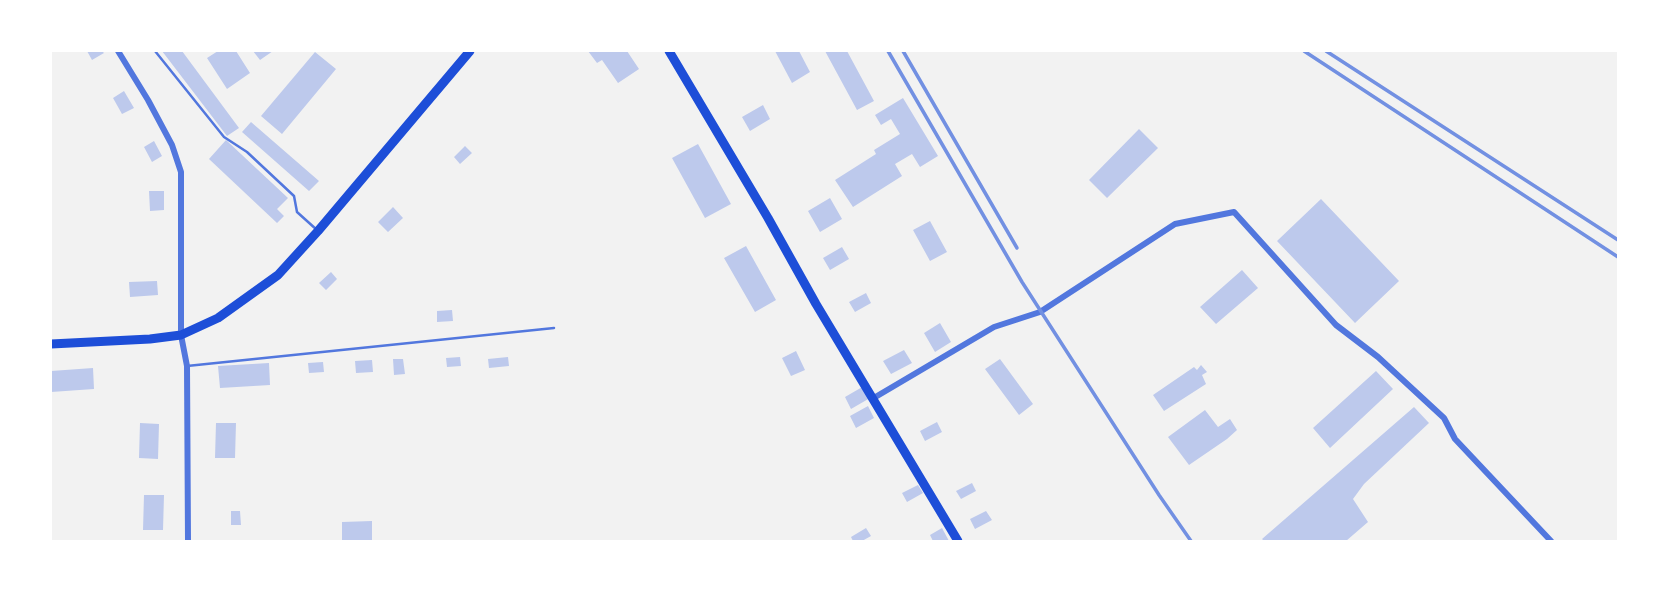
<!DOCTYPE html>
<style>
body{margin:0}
#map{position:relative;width:1669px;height:592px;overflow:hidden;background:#f2f2f2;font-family:Manrope,sans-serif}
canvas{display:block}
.frame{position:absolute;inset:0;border:52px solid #fff;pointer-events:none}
</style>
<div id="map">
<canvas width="1669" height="592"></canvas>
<div class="frame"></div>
</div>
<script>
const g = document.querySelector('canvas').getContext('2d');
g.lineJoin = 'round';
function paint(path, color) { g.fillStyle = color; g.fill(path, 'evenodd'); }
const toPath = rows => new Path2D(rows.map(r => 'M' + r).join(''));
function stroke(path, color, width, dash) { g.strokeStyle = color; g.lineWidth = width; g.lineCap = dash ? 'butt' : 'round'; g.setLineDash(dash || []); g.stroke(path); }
const building = toPath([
 [87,51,102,51,104,53,92,60],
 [162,51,182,51,239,128,227,136],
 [218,51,236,51,250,73,227,89,207,58],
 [253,51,273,51,260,60],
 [588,51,627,51,639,69,618,83,602,60,597,63],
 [775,51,799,51,810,72,792,83],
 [825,51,847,51,874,101,857,110],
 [315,52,336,69,282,134,261,116],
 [124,91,134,108,122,114,113,98],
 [903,98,938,156,920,167,912,154,895,164,902,176,853,207,835,180,876,154,874,150,900,134,891,119,881,125,875,115],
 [763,105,770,119,750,131,742,117],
 [251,122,319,181,309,191,242,132],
 [1139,129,1158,148,1107,198,1089,180],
 [226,140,288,198,277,209,284,216,277,223,209,159],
 [154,141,162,156,152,162,144,147],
 [698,144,731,204,705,218,672,158],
 [465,146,472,153,460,164,454,157],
 [149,191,164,191,164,210,150,211],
 [830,198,842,219,820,232,808,211],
 [1321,199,1399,281,1355,323,1277,241],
 [393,207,403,218,388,232,378,222],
 [930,221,947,252,930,261,913,230],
 [746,246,776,300,755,312,724,258],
 [842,247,849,259,830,270,823,258],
 [1242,270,1258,288,1216,324,1200,307],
 [331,272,337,279,326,290,319,283],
 [157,281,158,295,130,297,129,282],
 [866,293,871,303,855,312,849,302],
 [452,310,453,321,437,322,437,311],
 [940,323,951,342,935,352,924,333],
 [904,350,912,363,891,374,883,361],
 [796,351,805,370,791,376,782,358],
 [460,357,461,366,447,367,446,358],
 [508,357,509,366,489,368,488,359],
 [393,359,403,359,405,374,394,375],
 [1000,359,1033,404,1019,415,985,369],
 [372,360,373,372,356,373,355,361],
 [323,362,324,372,309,373,308,363],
 [269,363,270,385,220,388,218,366],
 [1201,365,1207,372,1202,375,1206,384,1164,411,1153,395,1194,367,1197,370],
 [93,368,94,389,51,392,51,371],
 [1376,371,1393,389,1330,448,1313,428],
 [864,386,870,398,851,409,845,397],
 [868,406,874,418,856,428,850,416],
 [1414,407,1429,423,1364,484,1353,499,1368,522,1346,541,1264,541,1262,539],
 [1205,410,1218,427,1230,419,1237,430,1227,439,1189,465,1168,437],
 [937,422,942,432,925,441,920,431],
 [140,423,159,424,158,459,139,458],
 [216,423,236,423,235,458,215,458],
 [972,483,976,491,961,499,956,491],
 [918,485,923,493,907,502,902,493],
 [144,495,164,495,163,530,143,530],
 [231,511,240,511,241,525,231,525],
 [986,511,992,520,975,529,970,519],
 [372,521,372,541,342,541,342,522],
 [866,528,871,536,862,541,853,541,851,537],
 [942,528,949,541,933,541,930,535]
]);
const service = toPath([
 [155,51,224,137,247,152,294,196,297,212,317,230],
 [187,366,554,328]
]);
const minor = toPath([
 [118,51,148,100,172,145,181,172,181,335,187,366,188,541],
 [872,399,994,327,1040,312,1175,224,1234,212,1336,325,1378,357,1444,418,1455,439,1551,541]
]);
const secondary = toPath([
 [669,51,768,218,816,304,958,541],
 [51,344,150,339,181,335,218,318,278,275,318,231,470,51]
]);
const rail = toPath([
 [888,51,1022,282,1159,495,1191,541],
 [903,51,1017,248],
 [1304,51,1618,257],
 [1326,51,1618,240]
]);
paint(building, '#bdc9ec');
stroke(service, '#5277de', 2.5);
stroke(minor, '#5277de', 6);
stroke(secondary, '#1d4ed8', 9);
stroke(rail, '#7290e2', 3.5);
</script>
